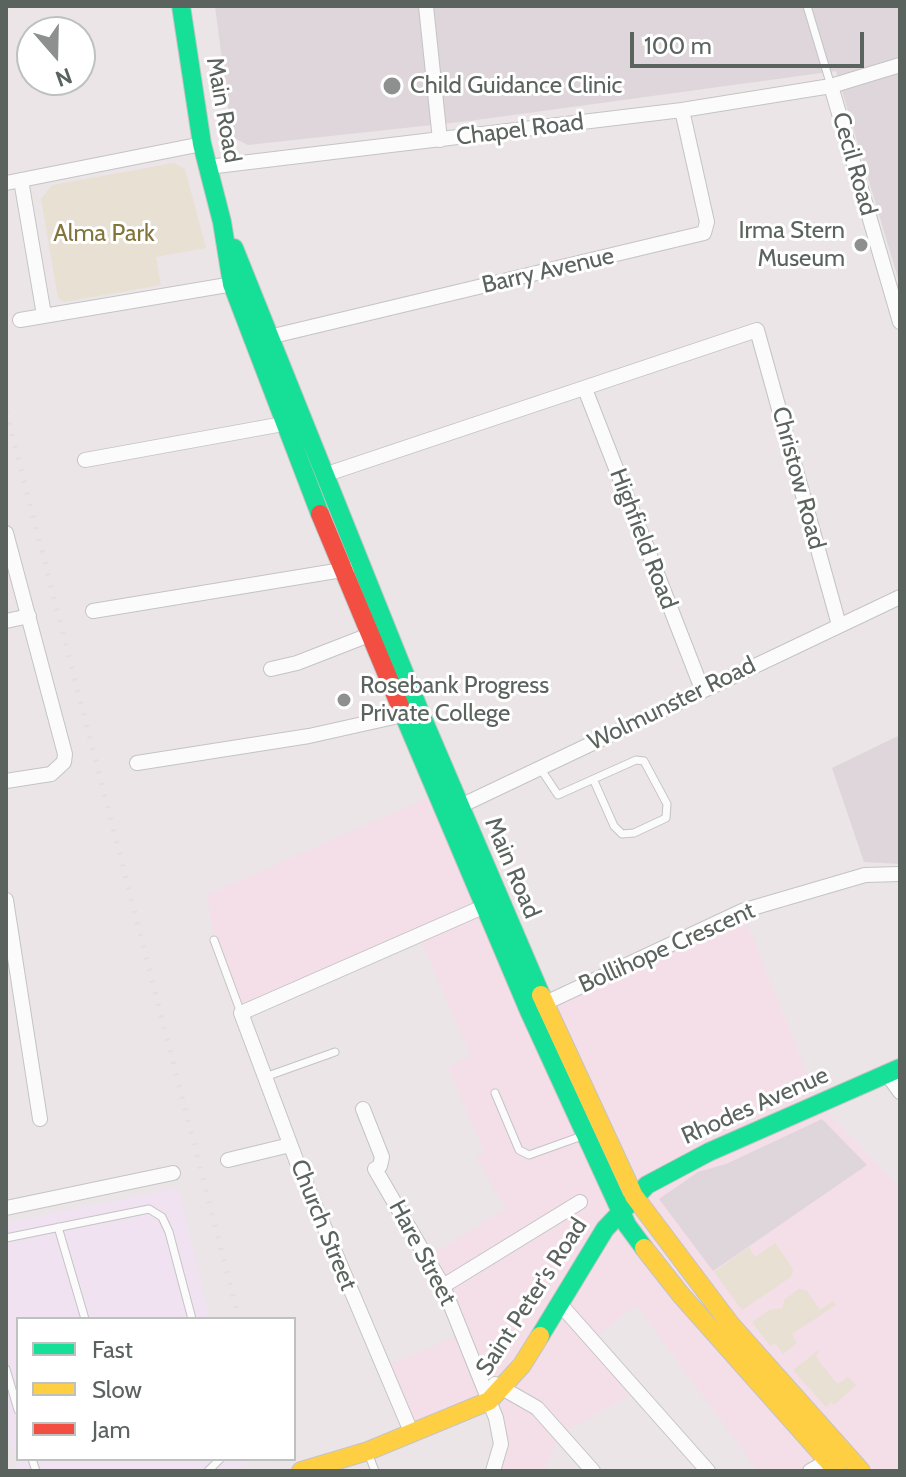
<!DOCTYPE html>
<style>
body{margin:0}
#map{position:relative;width:906px;height:1477px;overflow:hidden;background:#ebe5e8;font-family:Cabin,sans-serif}
canvas{display:block}
.frame{position:absolute;inset:0;border:8px solid #5b635e;pointer-events:none}
.legend{position:absolute;left:16px;top:1317px;width:280px;height:144px;box-sizing:border-box;background:#fff;border:2px solid #bdc1bf;margin:0;padding:10px 14px;list-style:none;font-size:24px;color:#5b635e}
.legend li{display:flex;align-items:center;gap:16px;height:40px}
.legend b{width:40px;border:2px solid #bdc1bf}
.north{position:absolute;left:16px;top:16px;width:80px;height:80px;box-sizing:border-box;background:#fff;border:2px solid #bdc1bf;border-radius:50%;rotate:160deg;font-size:22px;font-weight:700;line-height:32px;text-align:center;color:#5b635e}
.north::after{content:'';display:block;margin:auto;width:28px;height:36px;background:#8d908e;clip-path:polygon(50% 0,100% 100%,50% 72%,0 100%)}
.scale{position:absolute;left:630px;top:32px;width:234px;height:36px;box-sizing:border-box;border:4px solid #5b635e;border-top:0;padding-left:10px;font-size:24px;line-height:28px;white-space:nowrap;color:#5b635e;-webkit-text-stroke:6px #fff;paint-order:stroke}
</style>
<div id="map">
<canvas width="906" height="1477"></canvas>
<div class="frame"></div>
<ul class="legend">
<li><b style="height:10px;background:#16e098"></b>Fast</li>
<li><b style="height:10px;background:#ffcf43"></b>Slow</li>
<li><b style="height:10px;background:#f24e42"></b>Jam</li>
</ul>
<div class="north">N</div>
<div class="scale">100 m</div>
</div>
<script>
const g = document.querySelector('canvas').getContext('2d');
g.lineJoin = 'round';
function paint(path, color) { g.fillStyle = color; g.fill(path, 'evenodd'); }
const toPath = rows => new Path2D(rows.map(r => 'M' + r).join(''));
function stroke(path, color, width, dash) { g.strokeStyle = color; g.lineWidth = width; g.lineCap = dash ? 'butt' : 'round'; g.setLineDash(dash || []); g.stroke(path); }
function label(font, color, halo, rows, align = 'center') {
  g.font = font + ' Cabin,sans-serif'; g.lineWidth = 6; g.setLineDash([]); g.textBaseline = 'middle'; g.strokeStyle = halo; g.fillStyle = color; for (const [text, x, y, turn = 0] of rows) {
    g.save(); g.translate(x, y); g.rotate((+turn || 0) * Math.PI / 180); g.textAlign = isNaN(turn) ? turn : align; if (halo) g.strokeText(text, 0, 0); g.fillText(text, 0, 0); g.restore();
  }
}
const commercial = toPath([
 [452,787,545,1003,742,911,819,1103,900,1188,900,1471,758,1471,636,1305,598,1335,598,1346,637,1391,560,1434,545,1471,493,1471,499,1455,489,1401,412,1434,383,1367,462,1334,427,1257,506,1209,476,1157,484,1152,448,1067,471,1056,419,936,241,1013,214,940,207,895]
]);
const education = toPath([
 [215,6,900,6,900,285,836,71,469,121,248,145,232,137],
 [900,735,900,864,864,862,832,768],
 [822,1119,867,1165,713,1271,659,1199,698,1172,726,1164]
]);
const medical = toPath([
 [178,1188,210,1319,18,1319,18,1459,246,1459,247,1465,225,1471,19,1471,6,1426,6,1223]
]);
const green = toPath([
 [174,163,185,169,206,248,156,257,161,285,64,302,58,298,41,199,52,185],
 [775,1243,793,1269,791,1277,742,1310,714,1272,749,1247,755,1257],
 [799,1289,806,1290,820,1310,833,1301,836,1305,792,1334,797,1343,783,1354,775,1343,770,1346,752,1322,769,1310,783,1308,784,1300],
 [820,1349,816,1357,837,1384,848,1377,856,1385,834,1405,831,1402,826,1407,793,1370]
]);
const lane = toPath([
 [807,6,831,86],
 [540,768,558,795,636,760,644,761,667,804,666,818,634,833,622,834,614,826,594,781],
 [214,940,241,1013],
 [265,1077,335,1052],
 [495,1093,519,1150,529,1155,582,1136],
 [58,1227,85,1319],
 [6,1238,149,1209,162,1217,169,1232,192,1319],
 [6,1369,18,1410],
 [368,1453,375,1471],
 [32,1459,36,1471],
 [208,1471,220,1459]
]);
const street = toPath([
 [426,6,440,140],
 [831,86,900,322],
 [208,167,682,110,831,86,900,65],
 [21,180,44,315],
 [6,183,202,144],
 [20,320,239,283],
 [269,337,704,233,707,222,682,110],
 [585,389,702,689],
 [85,460,283,424],
 [333,472,757,330,839,625],
 [6,533,65,754,64,762,51,774,6,781],
 [93,611,348,569],
 [6,621,29,616],
 [271,669,297,663,369,635],
 [137,763,309,736,412,713],
 [452,810,900,597],
 [6,900,40,1119],
 [539,1006,742,911,865,875,900,874],
 [887,1074,900,1092],
 [363,1109,382,1157,380,1166,375,1169,443,1286,496,1418,501,1444,493,1471],
 [228,1160,290,1145],
 [6,1208,173,1173],
 [443,1286,580,1202],
 [560,1304,708,1471],
 [495,1384,537,1408,593,1471],
 [412,1434,298,1165,241,1013,492,903],
 [810,1471,833,1458]
]);
const fast = toPath([
 [181,6,202,144,222,222,232,284,320,514],
 [234,248,420,712,541,995],
 [400,706,529,1011,627,1225,644,1248],
 [540,1336,605,1229,647,1185,709,1152,900,1068]
]);
const slow = toPath([
 [541,995,634,1196,731,1325,861,1471],
 [644,1248,681,1295,837,1471],
 [301,1471,368,1451,489,1401,522,1365,540,1336]
]);
const jam = toPath([
 [320,514,400,706]
]);
const rail = toPath([
 [6,411,239,1319],
 [275,1459,278,1471]
]);
const markers = [
 [392,86,10,"#8d908e"],
 [861,245,8,"#8d908e"],
 [344,700,8,"#8d908e"]
];
const poiNames = [
 ["Child Guidance Clinic",410,86],
 ["Irma Stern",845,231,"right"],
 ["Museum",845,259,"right"],
 ["Rosebank Progress",360,686],
 ["Private College",360,714]
];
const streetNames = [
 ["Main Road",223,110,80],
 ["Chapel Road",520,130,-7],
 ["Cecil Road",854,164,74],
 ["Barry Avenue",548,271,-13],
 ["Christow Road",798,478,75],
 ["Highfield Road",643,539,69],
 ["Wolmunster Road",672,704,-26],
 ["Main Road",512,868,67],
 ["Bollihope Crescent",667,948,-24],
 ["Rhodes Avenue",755,1106,-24],
 ["Church Street",323,1225,68],
 ["Hare Street",422,1253,62],
 ["Saint Peter's Road",532,1297,-57]
];
const parkNames = [
 ["Alma Park",104,234]
];
paint(commercial, '#f4dfe9');
paint(education, '#ded6da');
paint(medical, '#f0e2f1');
paint(green, '#e7e0d3');
stroke(lane, '#c4c4c4', 9);
stroke(street, '#c4c4c4', 16);
stroke(fast, '#c4c4c4', 20);
stroke(slow, '#c4c4c4', 20);
stroke(jam, '#c4c4c4', 20);
stroke(lane, '#fcfbfc', 7);
stroke(street, '#fcfbfc', 14);
stroke(fast, '#16e098', 18);
stroke(slow, '#ffcf43', 18);
stroke(jam, '#f24e42', 18);
stroke(rail, '#e1e0e0', 5, [2, 10]);
for (const [x, y, r, color] of markers) { const dot = new Path2D(); dot.arc(x, y, r, 0, 2 * Math.PI); g.fillStyle = color; g.fill(dot); stroke(dot, '#fff', 3); }
label('24px', '#5b635e', '#fff', poiNames, 'left');
label('24px', '#5b635e', '#fff', streetNames);
label('24px', '#82743b', '#fff', parkNames);
</script>
